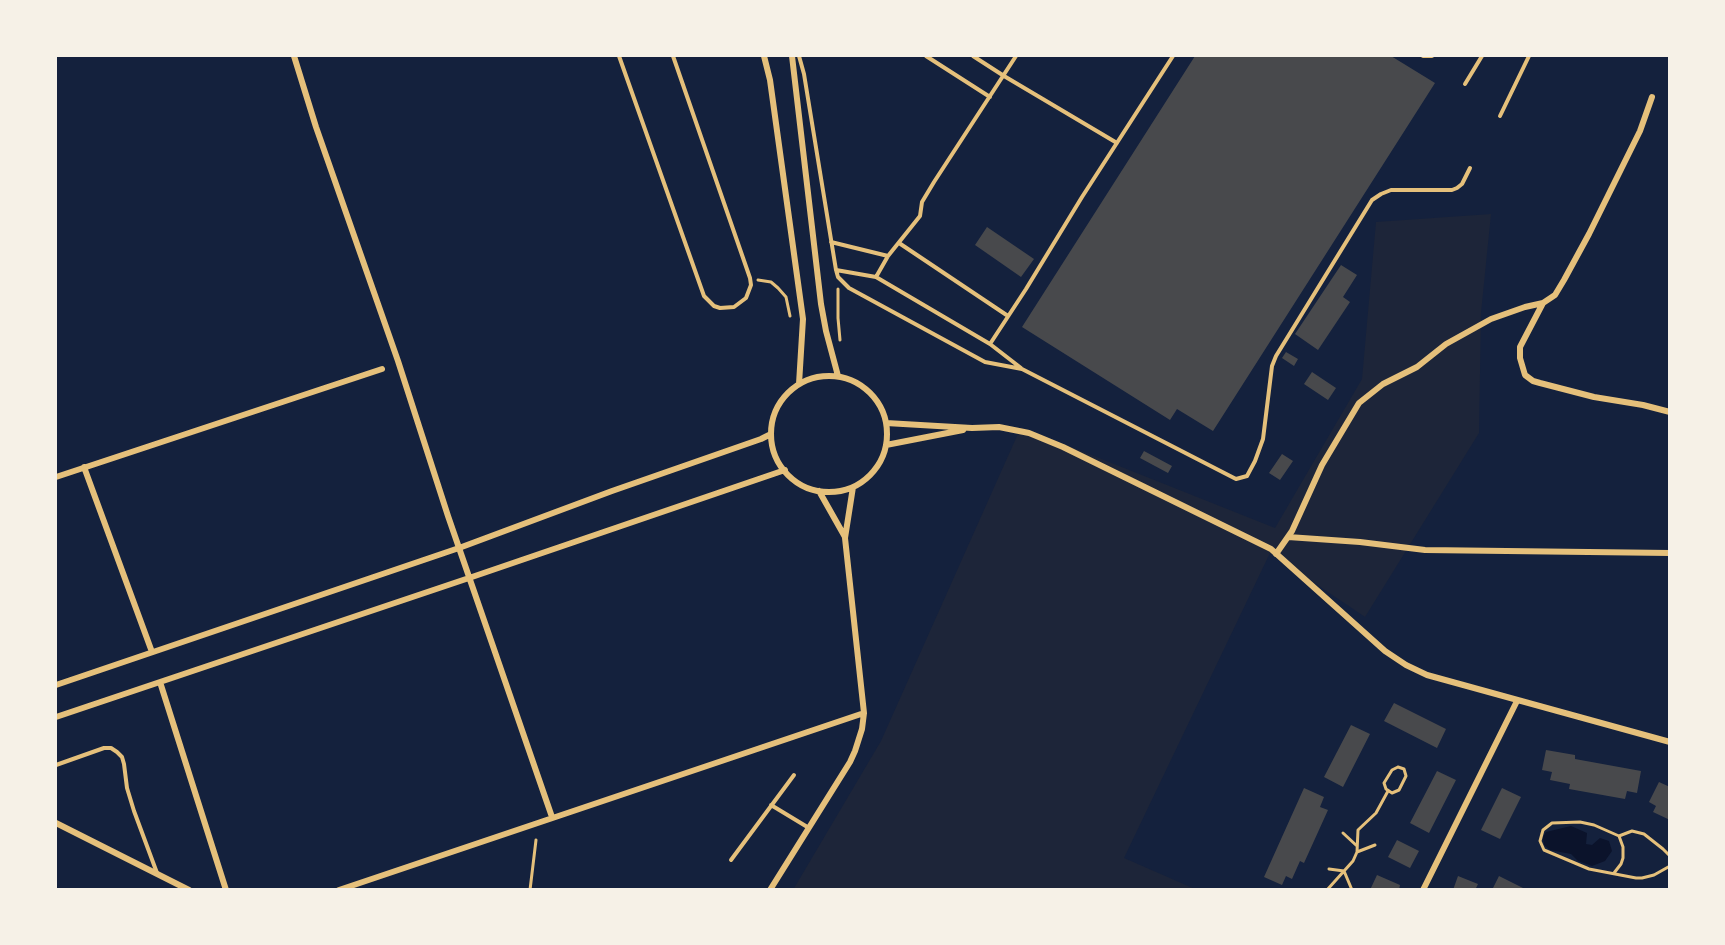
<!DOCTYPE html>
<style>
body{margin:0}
#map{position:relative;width:1725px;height:945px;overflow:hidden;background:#14213d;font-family:"Work Sans",sans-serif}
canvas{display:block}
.frame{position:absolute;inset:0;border:57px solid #f6f1e7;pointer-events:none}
</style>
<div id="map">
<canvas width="1725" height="945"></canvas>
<div class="frame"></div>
</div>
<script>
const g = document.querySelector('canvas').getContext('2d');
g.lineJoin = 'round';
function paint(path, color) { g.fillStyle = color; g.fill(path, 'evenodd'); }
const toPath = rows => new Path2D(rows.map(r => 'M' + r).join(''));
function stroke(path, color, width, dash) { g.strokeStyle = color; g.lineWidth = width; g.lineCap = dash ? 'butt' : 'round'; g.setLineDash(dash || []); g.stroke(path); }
const green = toPath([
 [1491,214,1481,313,1479,433,1365,617,1270,553,1124,858,1195,889,793,890,881,741,1021,427,1275,528,1362,379,1376,222]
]);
const water = toPath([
 [1571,826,1587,833,1586,844,1592,845,1600,838,1609,841,1612,851,1605,861,1592,866,1578,861,1571,854,1550,850,1544,845,1543,837,1546,832]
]);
const building = toPath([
 [1195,56,1391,56,1435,83,1213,431,1177,409,1170,420,1022,327],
 [987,227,1034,259,1021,277,975,245],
 [1341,265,1357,275,1343,297,1350,302,1318,350,1295,334],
 [1286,352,1298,359,1294,366,1282,358],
 [1312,372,1336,388,1328,400,1304,384],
 [1144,451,1172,466,1168,473,1140,458],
 [1282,454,1293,461,1280,480,1269,473],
 [1394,703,1446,729,1437,748,1384,721],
 [1351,725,1370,734,1343,787,1324,777],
 [1546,750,1575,755,1575,759,1641,771,1637,793,1627,791,1625,799,1569,789,1570,784,1550,780,1552,772,1542,770],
 [1437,771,1456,780,1429,833,1410,823],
 [1659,782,1670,787,1670,820,1653,812,1656,806,1649,802],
 [1304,788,1324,797,1320,807,1328,810,1304,863,1300,861,1292,879,1286,876,1282,885,1264,877],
 [1502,788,1521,797,1500,839,1481,830],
 [1397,840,1419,851,1410,868,1388,857],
 [1377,875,1400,885,1399,890,1370,890],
 [1458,876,1478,884,1475,890,1453,890],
 [1499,876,1527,890,1492,890]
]);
const path = toPath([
 [758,280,771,282,778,288,786,297,790,316],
 [838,289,838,318,840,340],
 [1398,767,1404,769,1406,776,1399,790,1392,793,1386,789,1384,783,1392,770,1398,767],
 [1343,833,1357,846],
 [1619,836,1632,831,1644,834,1663,849,1670,856],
 [1357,852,1375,845],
 [1329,869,1344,871,1352,890],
 [1614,873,1621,864,1623,858,1623,847,1619,836,1594,825,1580,822,1552,823,1543,830,1540,841,1544,850,1589,869,1636,878,1642,878,1654,875,1670,866],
 [530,890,536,840],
 [1327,890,1353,861,1357,852,1358,830,1376,813,1388,791]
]);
const service = toPath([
 [619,56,704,296,714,306,720,308,734,307,746,298,751,285,750,278,673,56],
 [799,56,804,74,836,270,838,277,849,288,985,362,1022,369,1236,479,1247,476,1255,461,1263,439,1272,366,1276,356,1372,200,1381,194,1391,190,1452,190,1457,188,1462,184,1470,168],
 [926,56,990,97],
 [973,56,1004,76,1117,143],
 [1423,56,1432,56],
 [1465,84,1482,56],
 [1500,116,1529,56],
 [831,242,888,256],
 [899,243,1008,316],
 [836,270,876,277,990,344,1021,368],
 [876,277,888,256,920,216,922,202,934,182,1016,56],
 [990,344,1026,289,1082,197,1173,56],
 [56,765,104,748,111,748,117,752,122,757,124,764,127,788,134,811,157,873],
 [771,805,809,828],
 [731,860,794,775]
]);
const minor = toPath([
 [294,56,316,127,398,361,448,516,552,817],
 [764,56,770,80,803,319,799,384],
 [792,56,821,304,826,331,838,376],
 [1543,303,1520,347,1520,358,1525,375,1533,381,1540,383,1594,397,1643,405,1670,412],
 '771 434a58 58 0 1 1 116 0a58 58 0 1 1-116 0Z',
 [886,423,972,428,999,427,1029,433,1063,447,1271,549,1385,651,1406,665,1427,675,1670,742],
 [886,445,963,430],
 [84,467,152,652],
 [56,477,382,369],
 [819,491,845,537],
 [1288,537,1360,542,1425,550,1670,553],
 [1276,554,1292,531,1322,465,1359,403,1383,384,1417,367,1446,344,1491,319,1525,307,1543,303,1555,295,1564,280,1589,234,1640,131,1652,97],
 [160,682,226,890],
 [56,685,459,548,612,491,761,439,771,434],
 [56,717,469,578,785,470],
 [56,823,189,890],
 [339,890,864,713],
 [770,890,850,762,855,751,862,729,864,713,845,538,853,487],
 [1423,890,1517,701]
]);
paint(green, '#1d2539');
paint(water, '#0b132b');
paint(building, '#48494c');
stroke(path, '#e5c07b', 3);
stroke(service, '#e5c07b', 4);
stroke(minor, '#e5c07b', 6);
</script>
